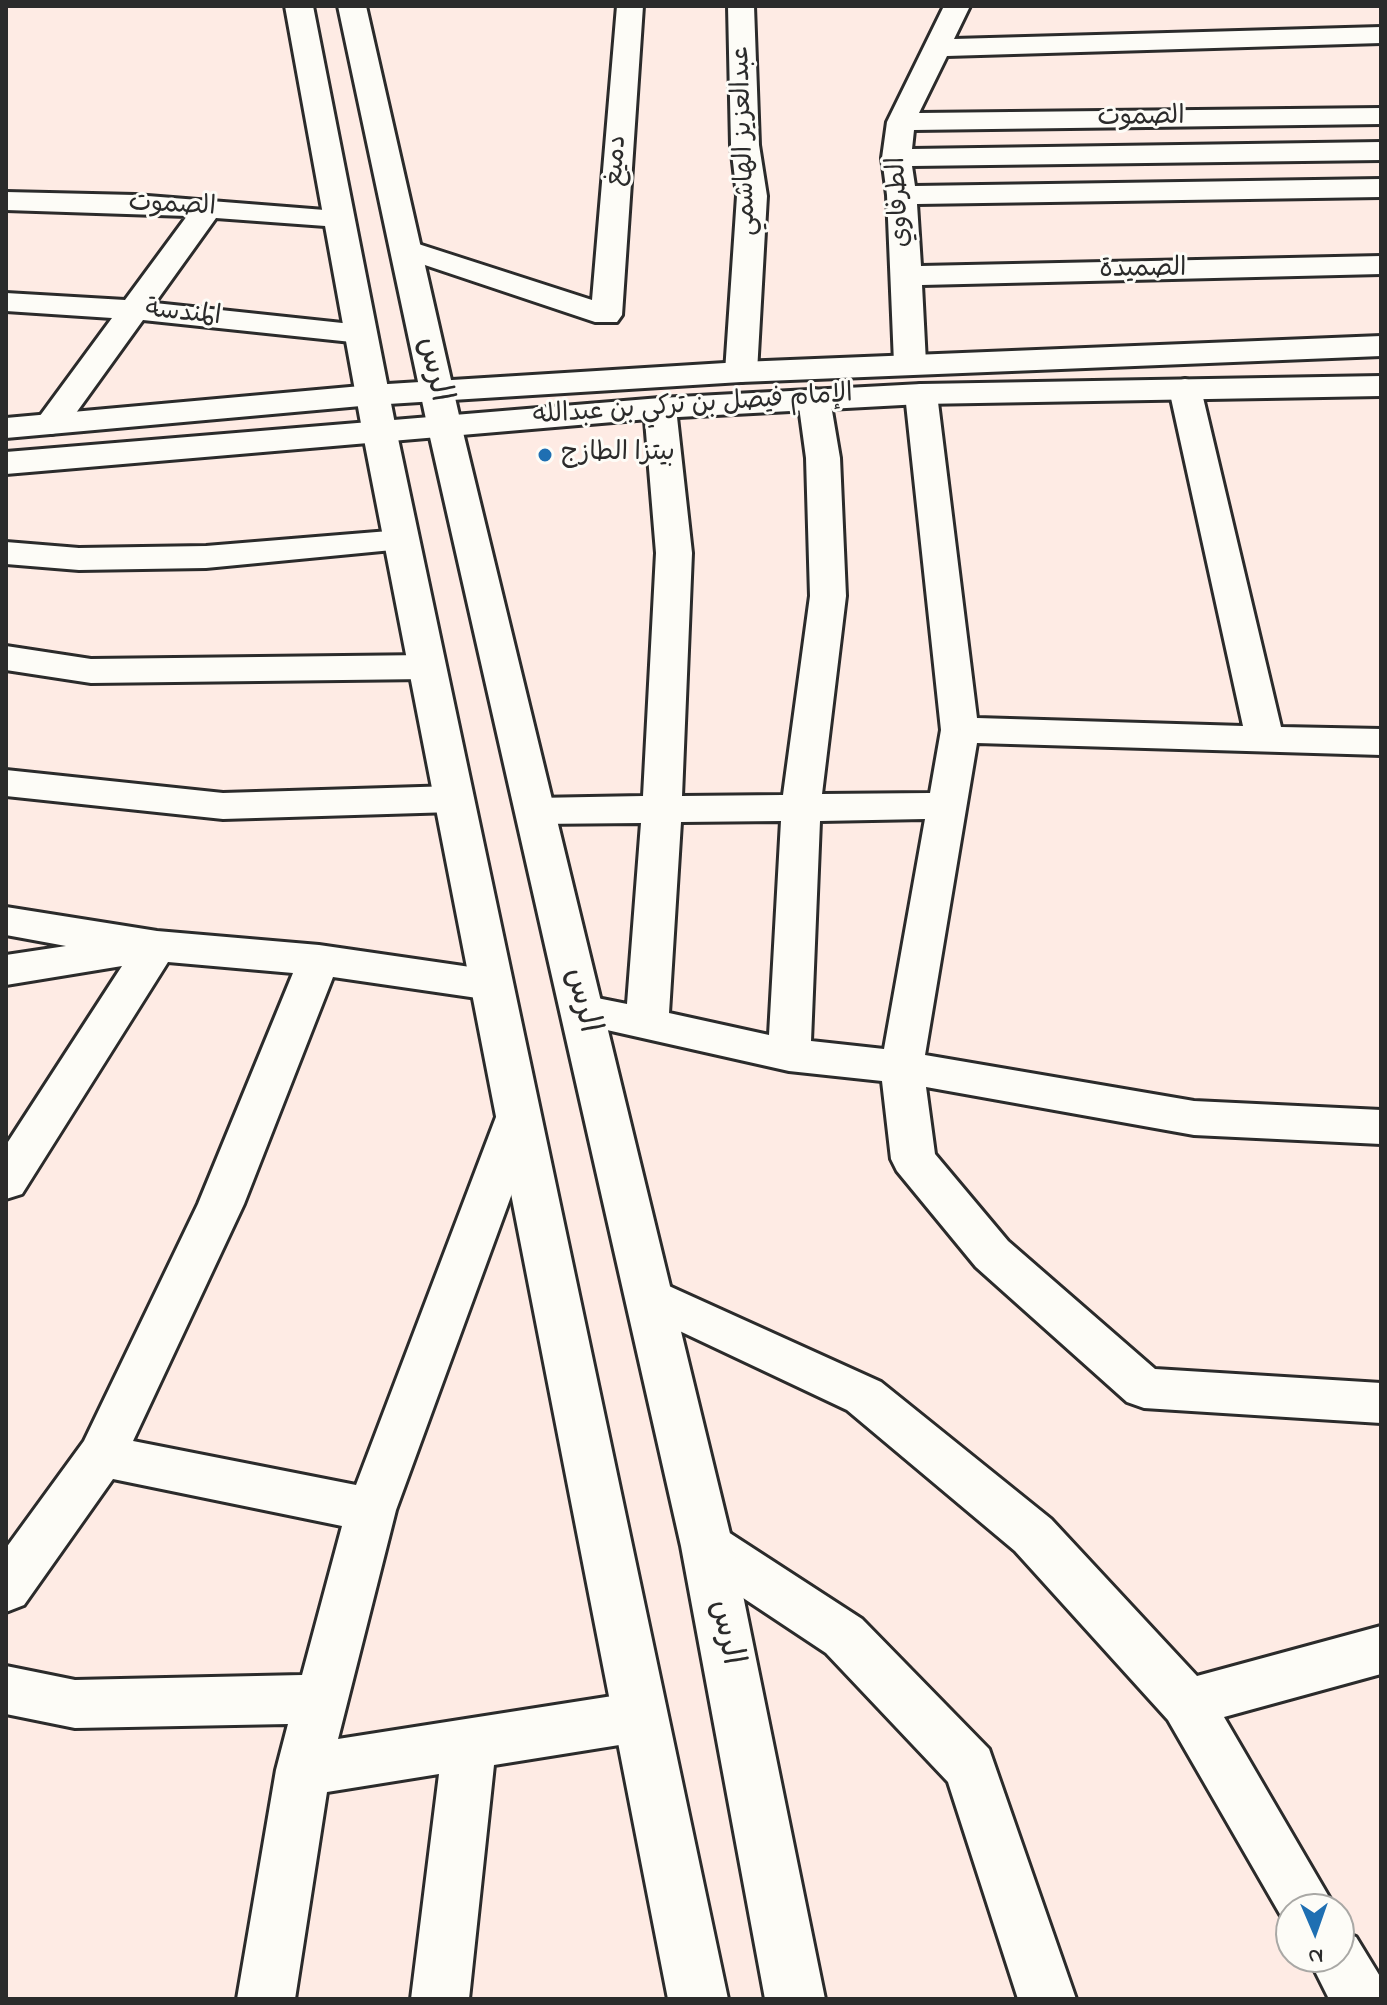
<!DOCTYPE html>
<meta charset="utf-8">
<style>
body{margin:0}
#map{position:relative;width:1387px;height:2005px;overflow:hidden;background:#feebe4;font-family:"Indie Flower",sans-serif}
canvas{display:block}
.frame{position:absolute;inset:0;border:8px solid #2b2b2b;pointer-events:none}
.north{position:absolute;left:1275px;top:1893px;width:80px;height:80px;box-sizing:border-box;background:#fdfcf7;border:2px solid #a9a8a5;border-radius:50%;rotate:178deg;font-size:22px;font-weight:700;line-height:32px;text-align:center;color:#2b2b2b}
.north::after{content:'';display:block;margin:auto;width:28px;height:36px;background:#1f6fb2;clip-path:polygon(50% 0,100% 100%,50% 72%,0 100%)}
</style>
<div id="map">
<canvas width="1387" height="2005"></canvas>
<div class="frame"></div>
<div class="north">N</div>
</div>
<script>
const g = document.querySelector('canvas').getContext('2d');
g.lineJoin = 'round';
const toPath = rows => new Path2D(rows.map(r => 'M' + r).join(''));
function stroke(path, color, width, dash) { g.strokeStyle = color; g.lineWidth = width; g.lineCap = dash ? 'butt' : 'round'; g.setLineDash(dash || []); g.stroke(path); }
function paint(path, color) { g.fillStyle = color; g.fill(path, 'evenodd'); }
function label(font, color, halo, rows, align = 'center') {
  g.font = font + ' "Indie Flower","Playpen Sans Arabic",sans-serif'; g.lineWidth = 6; g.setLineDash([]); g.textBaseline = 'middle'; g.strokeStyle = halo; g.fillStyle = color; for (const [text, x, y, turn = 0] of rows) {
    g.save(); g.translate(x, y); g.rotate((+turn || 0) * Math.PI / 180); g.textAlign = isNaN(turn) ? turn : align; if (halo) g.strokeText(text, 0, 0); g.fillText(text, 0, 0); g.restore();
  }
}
const minor = toPath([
 [617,6,643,6,622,315,617,322,595,322,395,255,391,249,395,243,406,240,592,300,617,6],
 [728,6,754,6,759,145,767,196,757,372,752,379,741,382,730,379,725,372,737,196,731,145,728,6],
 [944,6,970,6,954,39,1381,27,1381,43,947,56,919,113,1381,108,1381,124,914,130,912,149,1381,142,1381,160,912,166,915,186,1381,179,1381,197,917,204,921,266,1381,256,1381,274,922,285,926,363,921,370,910,373,899,370,894,363,887,195,882,158,887,122,944,6],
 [6,192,135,195,350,212,354,218,350,224,339,227,216,218,155,303,361,325,372,327,377,334,372,341,361,343,143,320,63,431,51,434,39,431,34,424,112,318,6,311,6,293,125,300,187,216,6,210,6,192],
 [1185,379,1196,382,1201,389,1281,727,1381,729,1381,755,977,743,925,1055,1194,1101,1381,1110,1381,1144,1194,1135,926,1087,935,1154,1008,1241,1155,1369,1381,1383,1381,1423,1144,1408,1127,1402,976,1267,897,1171,891,1159,882,1081,789,1071,567,1021,561,1010,567,999,582,995,627,1004,641,823,535,824,521,820,515,811,521,802,535,798,643,796,656,553,644,408,648,401,660,398,672,401,676,408,692,553,682,796,783,795,810,596,806,458,798,399,802,392,814,389,826,392,830,399,840,458,846,596,822,794,930,793,941,730,905,394,909,387,921,384,933,387,937,394,977,718,1243,726,1169,389,1174,382,1185,379],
 [925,819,884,1049,811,1041,820,821,925,819],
 [781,821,769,1035,669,1013,681,822,781,821],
 [401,530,413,534,418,541,413,548,206,568,79,570,6,564,6,542,79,548,206,546,401,530],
 [6,646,91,659,427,655,440,659,445,667,440,675,427,679,91,683,6,670,6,646],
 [6,770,223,793,453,786,467,790,472,799,467,808,453,812,223,819,6,796,6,770],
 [6,907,157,931,319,945,491,970,506,974,512,985,506,996,491,1000,333,977,244,1204,133,1441,356,1485,496,1117,503,1105,518,1100,533,1105,540,1117,396,1510,338,1739,638,1692,657,1700,665,1717,657,1734,638,1742,494,1765,469,1999,411,1999,439,1774,327,1792,295,1999,237,1999,276,1770,288,1724,75,1728,6,1714,6,1666,75,1680,302,1675,342,1526,113,1479,24,1605,6,1612,6,1548,84,1441,198,1204,293,973,168,962,22,1194,6,1199,6,1145,122,966,6,985,6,955,66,946,6,935,6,907],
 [649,1277,881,1382,1051,1519,1197,1676,1381,1626,1381,1674,1224,1717,1336,1909,1291,1909,1291,1930,1288,1928,1168,1720,1015,1551,847,1410,633,1309,626,1296,633,1283,649,1277],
 [707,1524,725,1530,862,1619,989,1749,1076,1999,1018,1999,948,1782,826,1653,689,1562,682,1546,689,1530,707,1524],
 [1339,1930,1356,1937,1381,1978,1381,1999,1329,1999,1308,1957,1339,1957,1339,1930]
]);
const tertiary = toPath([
 [285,6,313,6,396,429,728,1999,668,1999,362,429,285,6],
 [338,6,366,6,461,424,733,1546,825,1999,765,1999,681,1546,427,424,338,6]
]);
const secondary = toPath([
 [1381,336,1381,356,741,382,372,405,6,438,6,418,372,385,741,362,1381,336],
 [1381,376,1381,396,921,404,660,418,6,474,6,452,660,398,921,384,1381,376]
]);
const markers = [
 [545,455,8,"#1f6fb2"]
];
const farStreetnames = [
 ["الصموت",1141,119,-1],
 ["عبدالعزيز الهاشمي",746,141,-92],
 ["دميغ",618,161,-86],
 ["الطرفاوي",901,202,-93],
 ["الصموت",172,207,3],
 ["الصميدة",1143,271,-1],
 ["المندسة",183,315,6],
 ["الإمام فيصل بن تركي بن عبدالله",693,407,-4]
];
const farPoinames = [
 ["بيتزا الطازج",561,455]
];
const streetNames = [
 ["الرس",432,370,78],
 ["الرس",580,1001,77],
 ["الرس",724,1633,79]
];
stroke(minor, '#2b2b2b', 6);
stroke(tertiary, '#2b2b2b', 6);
stroke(secondary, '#2b2b2b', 6);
paint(minor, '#fdfcf7');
paint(tertiary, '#fdfcf7');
paint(secondary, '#fdfcf7');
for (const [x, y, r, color] of markers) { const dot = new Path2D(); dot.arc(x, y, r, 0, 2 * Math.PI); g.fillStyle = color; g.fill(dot); stroke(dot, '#fdfcf7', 3); }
label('26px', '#2b2b2b', '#fdfcf7', farStreetnames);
label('26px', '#2b2b2b', '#fdfcf7', farPoinames, 'left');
label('32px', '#2b2b2b', '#fdfcf7', streetNames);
</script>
